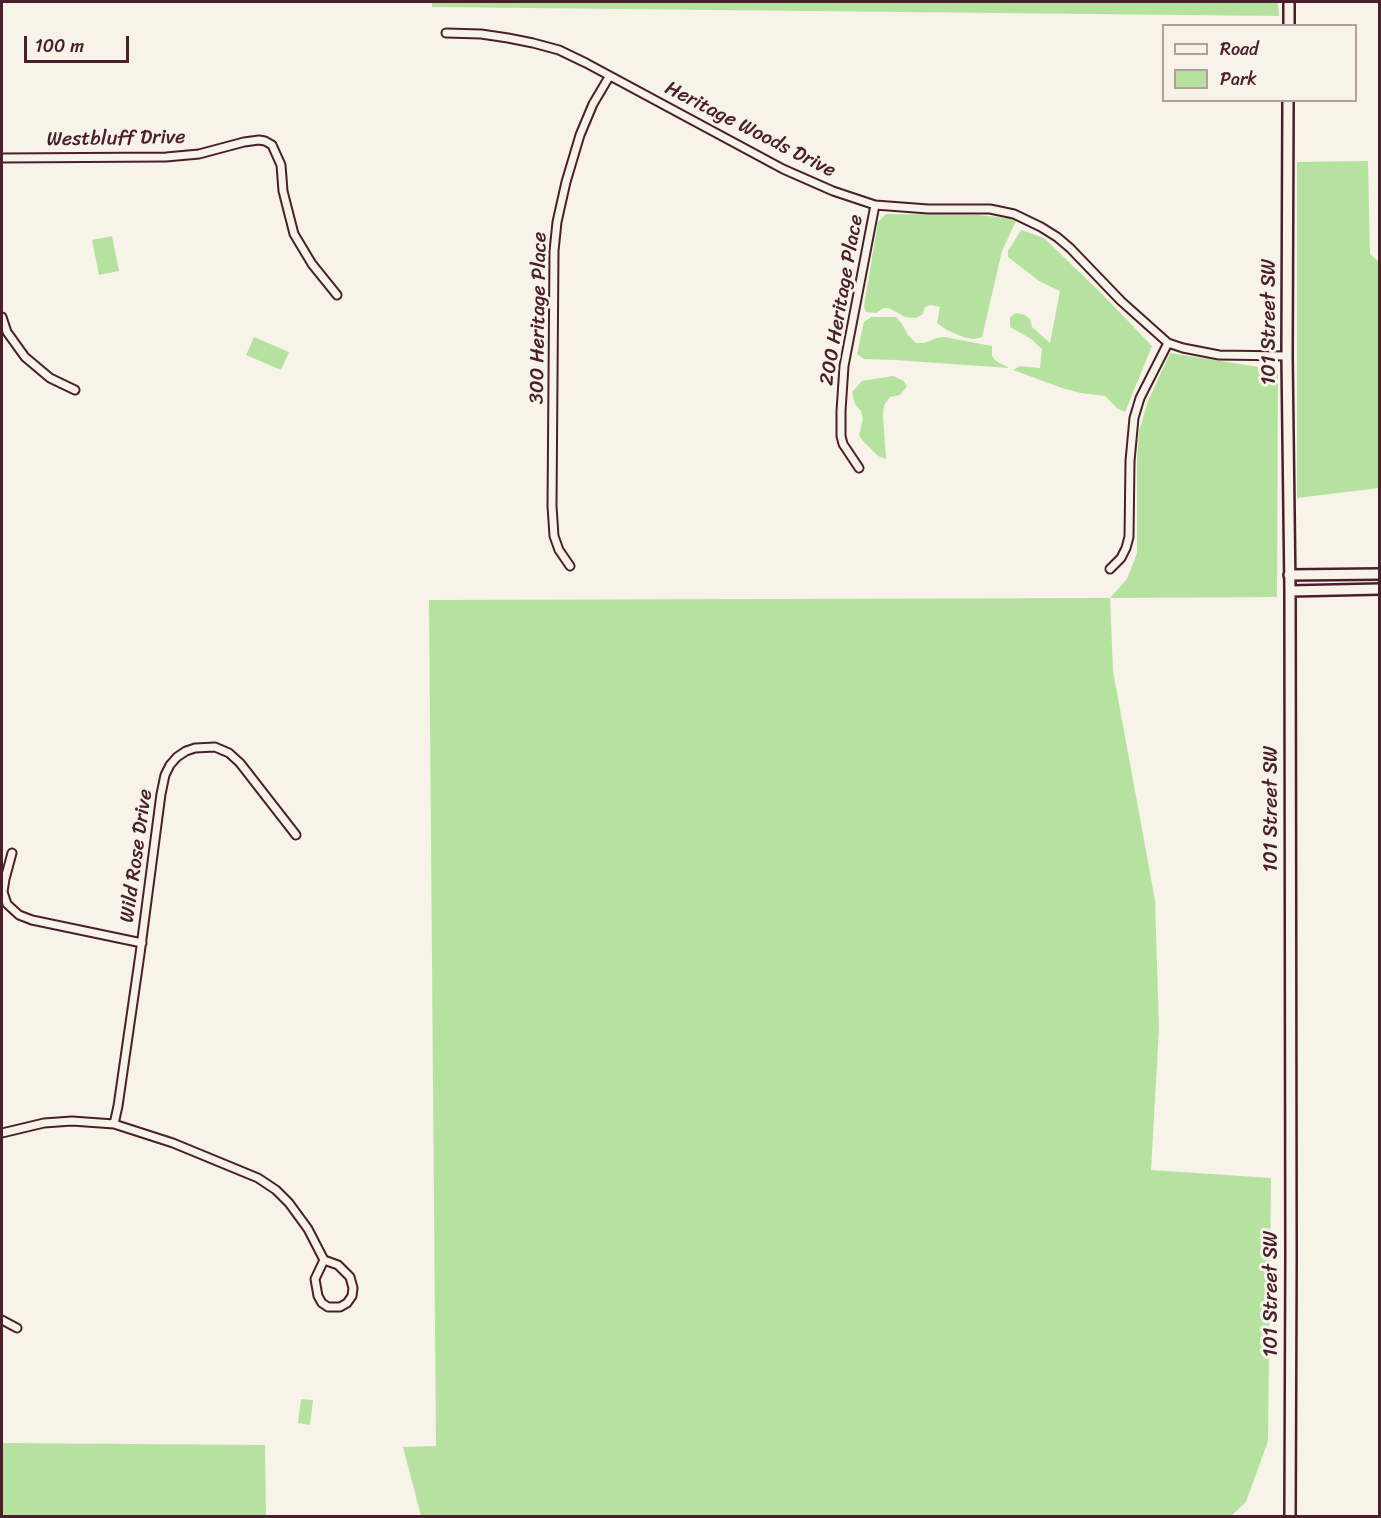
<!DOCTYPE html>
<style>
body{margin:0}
#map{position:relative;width:1381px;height:1518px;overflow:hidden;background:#f7f3e8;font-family:Sriracha,sans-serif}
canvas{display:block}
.frame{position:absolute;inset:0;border:3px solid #4a1f2b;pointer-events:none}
.legend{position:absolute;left:1162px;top:24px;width:195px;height:78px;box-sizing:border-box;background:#f7f3e8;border:2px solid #b29e9c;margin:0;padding:8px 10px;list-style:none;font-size:18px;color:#4a1f2b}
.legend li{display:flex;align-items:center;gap:12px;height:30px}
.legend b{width:30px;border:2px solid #b29e9c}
.scale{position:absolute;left:24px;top:36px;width:105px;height:27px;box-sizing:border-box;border:3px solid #4a1f2b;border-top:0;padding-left:8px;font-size:18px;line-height:21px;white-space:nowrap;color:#4a1f2b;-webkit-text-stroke:4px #f7f3e8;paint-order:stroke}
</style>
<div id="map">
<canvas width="1381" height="1518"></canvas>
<div class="frame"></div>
<ul class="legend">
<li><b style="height:8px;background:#f7f3e8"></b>Road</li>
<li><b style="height:16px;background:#b6e2a0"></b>Park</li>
</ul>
<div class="scale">100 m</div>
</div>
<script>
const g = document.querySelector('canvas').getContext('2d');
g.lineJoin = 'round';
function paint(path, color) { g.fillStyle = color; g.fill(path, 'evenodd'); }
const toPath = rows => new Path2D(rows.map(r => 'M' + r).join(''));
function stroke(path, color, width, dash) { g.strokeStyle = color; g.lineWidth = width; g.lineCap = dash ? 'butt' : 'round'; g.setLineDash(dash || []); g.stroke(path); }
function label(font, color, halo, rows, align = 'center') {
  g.font = font + ' Sriracha,sans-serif'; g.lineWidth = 6; g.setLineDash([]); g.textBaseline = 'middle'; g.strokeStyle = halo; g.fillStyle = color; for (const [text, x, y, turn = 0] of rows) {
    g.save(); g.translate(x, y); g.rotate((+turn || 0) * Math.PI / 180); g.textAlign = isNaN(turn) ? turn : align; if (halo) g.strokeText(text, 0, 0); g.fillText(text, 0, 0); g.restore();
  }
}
const green = toPath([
 [432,2,1278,2,1279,16,432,7],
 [1368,161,1370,254,1380,263,1379,488,1297,498,1297,162],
 [886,214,978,215,1008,218,1016,221,1002,251,982,337,974,339,963,337,947,330,937,323,940,307,931,305,925,307,923,314,916,318,905,317,889,308,884,308,876,313,866,312,864,306,878,222],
 [1021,230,1044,238,1102,294,1152,346,1125,412,1118,409,1105,396,1081,393,1062,388,1013,370,1020,366,1040,368,1042,349,1031,339,1010,327,1010,317,1016,313,1025,315,1030,319,1032,327,1050,343,1060,291,1039,281,1008,257,1008,251],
 [112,236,119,271,99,275,92,240],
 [871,317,896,317,902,324,908,335,916,343,924,343,937,338,944,337,992,346,992,356,996,361,1009,368,895,360,864,359,857,354,864,322],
 [254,337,289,352,281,370,246,355],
 [1170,353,1278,370,1277,597,1110,598,1113,671,1155,900,1159,1029,1151,1170,1271,1178,1268,1441,1246,1502,1231,1516,421,1516,403,1447,436,1446,429,600,1110,598,1127,579,1137,553,1137,458,1139,431,1148,401],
 [893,376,904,381,907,386,900,395,890,397,884,405,883,416,886,459,878,456,862,440,859,435,863,419,861,411,855,404,852,392,862,381],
 [301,1399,313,1400,310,1425,298,1423],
 [2,1443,265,1445,266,1516,2,1516]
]);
const minor = toPath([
 [446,33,481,34,508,38,533,43,559,50,586,63,783,169,833,191,875,205,928,209,990,209,1014,214,1041,227,1057,237,1070,248,1121,301,1168,343,1183,348,1219,355,1287,356],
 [2,158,166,157,199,154,244,142,259,140,265,141,272,145,281,165,283,191,294,234,312,264,337,295],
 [2,317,7,332,25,357,50,378,75,390],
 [859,468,843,444,841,436,841,411,844,366,875,205],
 [570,566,559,550,554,536,552,506,554,251,557,222,566,182,580,135,593,104,609,77],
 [1110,569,1121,558,1126,548,1129,537,1130,461,1134,418,1140,398,1168,343],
 [12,853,5,879,3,892,7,904,19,915,32,920,142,943],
 [114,1124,118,1106,140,954,161,794,165,775,170,765,177,757,186,751,195,748,215,747,229,753,240,763,296,835],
 [2,1133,44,1123,72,1121,114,1124,173,1143,258,1178,276,1190,289,1203,308,1229,324,1260,338,1265,350,1277,353,1288,352,1296,347,1303,340,1307,328,1307,322,1303,318,1296,315,1279,324,1260],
 [2,1320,17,1328]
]);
const tertiary = toPath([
 [1289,26,1289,2],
 [1288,100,1287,356,1290,591,1291,1256,1290,1516],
 [1289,575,1380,574],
 [1290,591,1380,589]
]);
const streetNames = [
 ["Heritage Woods Drive",750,130,27],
 ["Westbluff Drive",116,139,-1],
 ["200 Heritage Place",842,300,-80],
 ["300 Heritage Place",539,318,-89],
 ["101 Street SW",1270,322,-90],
 ["101 Street SW",1272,809,-90],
 ["Wild Rose Drive",137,856,-82],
 ["101 Street SW",1272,1294,-90]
];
paint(green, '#b6e2a0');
stroke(minor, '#4a1f2b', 11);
stroke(tertiary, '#4a1f2b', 14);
stroke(minor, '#f7f3e8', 7);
stroke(tertiary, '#f7f3e8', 9);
label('20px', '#4a1f2b', '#f7f3e8', streetNames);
</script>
